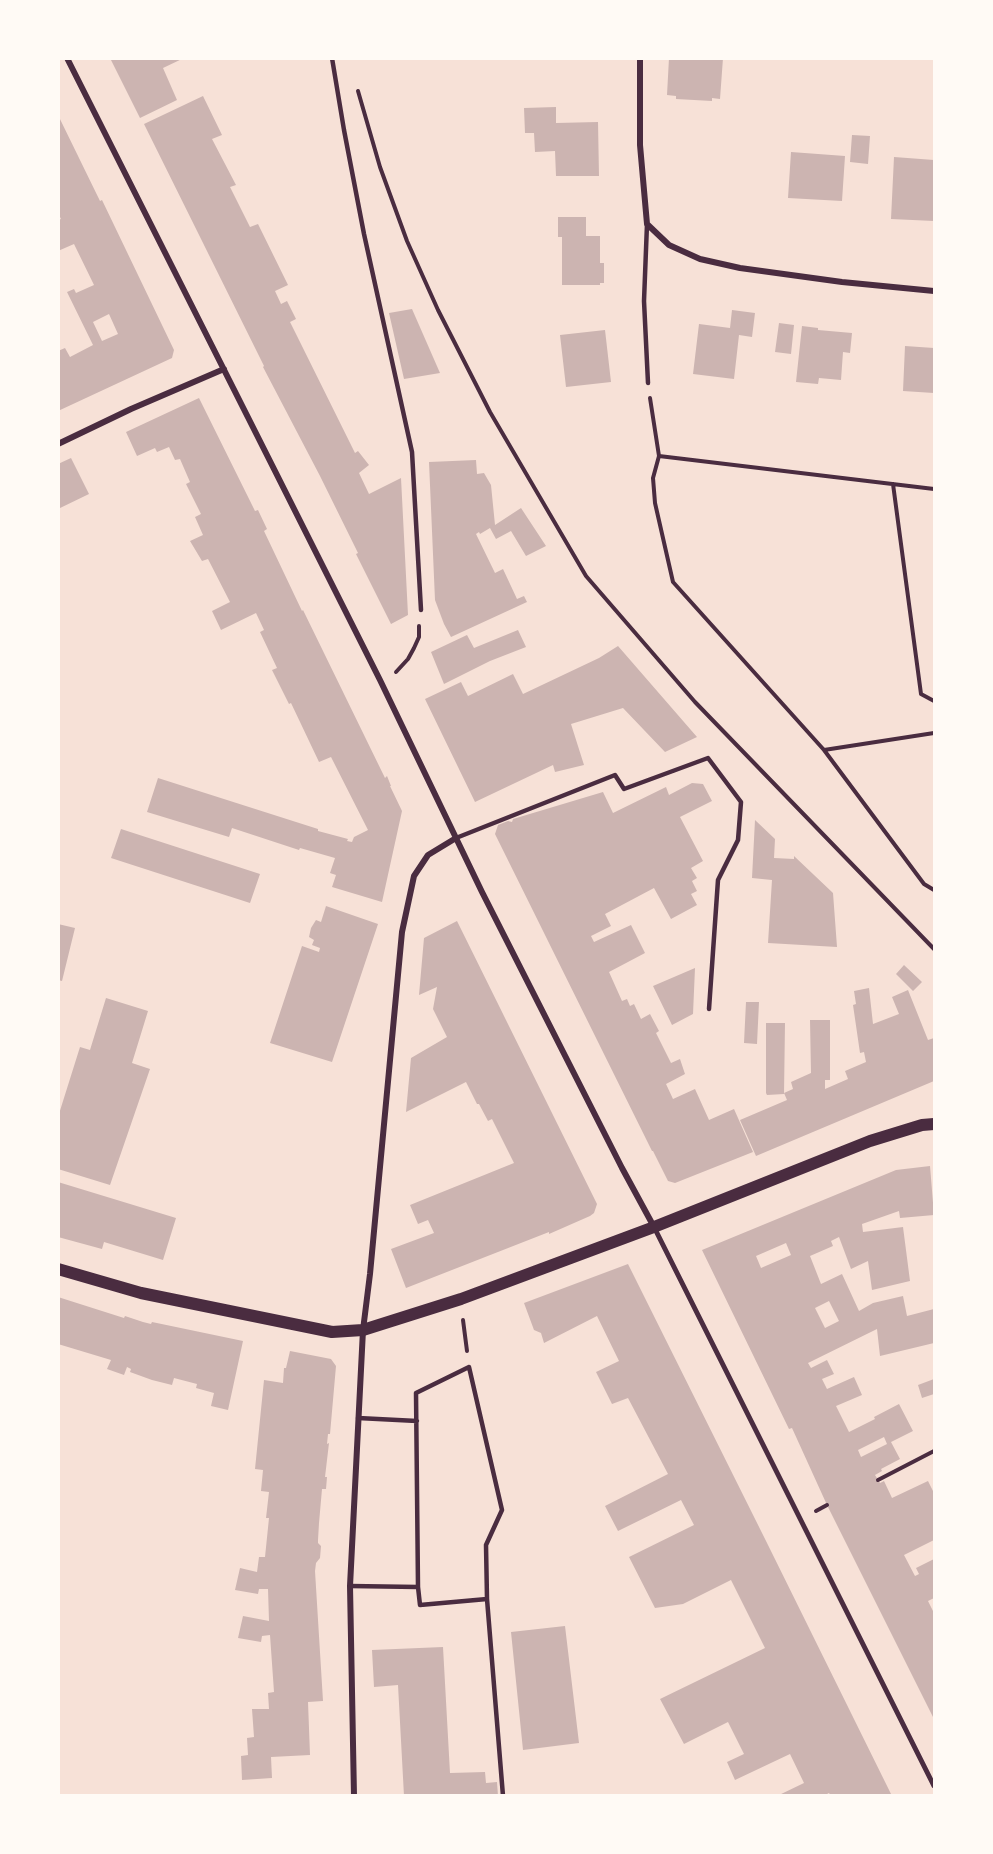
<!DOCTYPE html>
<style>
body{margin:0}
#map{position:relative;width:993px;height:1854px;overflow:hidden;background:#f7e1d7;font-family:Manrope,sans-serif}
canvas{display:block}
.frame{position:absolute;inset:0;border:60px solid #fffaf5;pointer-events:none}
</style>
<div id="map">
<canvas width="993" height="1854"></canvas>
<div class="frame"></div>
</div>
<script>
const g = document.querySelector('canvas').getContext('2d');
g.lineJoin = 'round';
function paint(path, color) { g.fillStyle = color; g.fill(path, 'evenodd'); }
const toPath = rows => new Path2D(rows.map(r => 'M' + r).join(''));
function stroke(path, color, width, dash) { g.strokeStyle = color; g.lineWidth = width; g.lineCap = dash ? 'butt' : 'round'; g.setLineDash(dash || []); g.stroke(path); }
const building = toPath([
 [110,58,184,58,163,68,177,100,140,118],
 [669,58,723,58,720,99,712,98,712,101,676,99,676,96,667,95],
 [203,96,222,135,212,139,236,185,230,187,250,227,258,224,288,285,275,291,281,304,287,301,296,319,290,322,298,338,355,453,358,451,369,465,359,473,369,494,401,478,408,615,391,624,356,554,358,553,320,476,263,367,264,366,144,124],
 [556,107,556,123,598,122,599,176,556,176,555,151,535,152,534,133,525,133,524,108],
 [58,115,100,201,102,200,174,350,172,358,58,411,58,351,65,348,70,357,93,345,67,292,74,289,76,293,94,285,74,244,58,251,58,220,61,219,58,213],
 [109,314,118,334,102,341,93,322],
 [852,135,870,136,868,164,850,162],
 [791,152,845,156,842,201,788,198],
 [894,157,934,160,934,221,891,219],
 [558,217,586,217,586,236,600,236,600,263,604,263,604,283,600,283,600,285,562,285,562,237,558,237],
 [412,309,440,373,404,379,389,313],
 [732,310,755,313,752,337,739,335,734,379,693,374,699,324,730,328],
 [779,323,794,325,791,354,775,352],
 [802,326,818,328,818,330,852,333,850,353,843,352,841,380,819,378,818,384,796,382],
 [605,330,611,382,566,387,560,335],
 [905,346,934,348,934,393,903,391],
 [199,398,255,511,258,510,267,529,264,531,302,611,303,610,385,778,387,776,391,786,390,786,402,811,382,902,332,887,336,875,330,873,335,858,300,848,299,850,232,828,229,837,147,812,158,778,318,829,318,831,348,839,347,841,352,842,354,837,368,830,331,757,319,762,291,703,289,704,272,670,277,668,260,632,264,630,256,613,221,630,212,611,230,602,208,559,202,561,190,541,203,535,195,517,201,514,186,484,190,482,180,459,175,460,169,447,157,452,155,448,137,456,126,432],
 [71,458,89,494,58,509,58,464],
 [476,460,477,474,484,473,491,485,495,525,521,508,546,546,526,556,511,531,496,539,490,528,480,534,479,532,476,534,495,573,503,569,517,599,524,596,527,602,451,637,444,624,435,600,429,462],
 [518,630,526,647,490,661,444,684,431,652,467,635,474,648],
 [618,646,697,737,665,752,623,708,571,724,584,765,555,772,553,765,475,802,425,699,461,682,468,696,513,674,523,694,599,658],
 [692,783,703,784,712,801,680,817,703,861,691,868,697,878,692,881,697,891,691,894,697,905,671,919,654,888,605,914,611,926,591,936,594,942,631,925,645,953,609,972,622,1001,627,999,630,1006,634,1004,641,1019,650,1014,659,1031,656,1033,671,1063,680,1059,685,1074,666,1084,673,1099,695,1089,709,1120,734,1109,753,1152,675,1183,668,1181,653,1151,652,1151,495,834,498,825,508,821,512,822,513,819,603,792,613,813,666,787,669,795],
 [755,820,775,839,774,858,794,859,794,856,833,893,837,947,768,943,772,880,752,878],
 [121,829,260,874,250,903,111,858],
 [326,906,378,924,332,1062,270,1043,302,946,319,952,320,948,312,945,314,940,309,937,311,928,316,920,321,922],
 [457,921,597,1204,594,1213,590,1216,549,1234,549,1232,406,1288,391,1249,434,1233,428,1220,418,1224,410,1205,514,1163,492,1119,488,1121,479,1104,477,1104,466,1082,406,1112,411,1058,447,1037,433,1009,437,987,419,995,424,938],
 [58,924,75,928,62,981,58,980],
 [904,965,922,982,913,991,896,974],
 [695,968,693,1014,672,1025,653,986],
 [869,988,873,1024,899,1014,892,997,908,990,928,1040,934,1038,934,1081,756,1156,740,1120,787,1100,784,1093,793,1089,791,1082,811,1073,810,1020,830,1020,830,1080,825,1080,825,1089,848,1079,845,1071,866,1062,864,1052,860,1053,853,1005,856,1004,854,991],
 [106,998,148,1011,132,1063,150,1069,110,1185,58,1169,58,1117,80,1047,90,1050],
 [746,1002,759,1002,757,1044,744,1043],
 [766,1023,785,1023,784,1094,767,1095,766,1093],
 [930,1166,934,1215,900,1218,899,1211,862,1224,863,1232,903,1227,910,1281,872,1290,868,1261,851,1269,839,1237,831,1241,833,1246,810,1256,821,1284,842,1274,859,1311,873,1303,903,1296,907,1316,934,1309,934,1343,880,1356,877,1329,808,1363,811,1368,827,1360,834,1374,822,1379,827,1389,854,1377,862,1395,836,1406,849,1432,875,1419,874,1417,899,1404,913,1431,891,1442,900,1459,881,1469,882,1471,875,1475,880,1483,884,1481,892,1498,928,1481,934,1493,934,1540,904,1555,915,1576,919,1574,916,1568,934,1559,934,1598,928,1601,934,1613,934,1719,827,1505,792,1428,789,1429,702,1250,896,1170],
 [786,1243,791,1255,761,1268,756,1256],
 [829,1301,839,1321,825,1328,815,1308],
 [884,1437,887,1444,861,1457,858,1450],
 [58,1182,176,1218,163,1260,104,1242,102,1249,58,1237],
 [628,1264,768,1545,892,1796,831,1796,829,1793,823,1796,777,1796,804,1783,790,1754,735,1780,727,1762,744,1754,728,1722,684,1744,660,1699,765,1648,731,1580,683,1604,655,1608,629,1557,694,1525,681,1500,618,1531,605,1506,668,1474,628,1398,612,1404,596,1372,619,1361,597,1316,544,1343,541,1333,534,1330,524,1303],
 [58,1297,124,1318,125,1316,143,1322,151,1324,152,1322,243,1341,228,1410,211,1406,214,1393,196,1388,197,1384,174,1378,172,1385,152,1380,130,1372,131,1369,127,1367,124,1375,107,1369,111,1360,58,1344],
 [290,1351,331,1359,336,1366,330,1434,328,1434,327,1444,329,1443,325,1477,327,1477,326,1489,322,1489,319,1523,318,1540,318,1543,321,1546,320,1558,316,1563,315,1571,323,1701,308,1702,310,1755,271,1757,272,1778,242,1780,241,1756,248,1755,247,1738,254,1737,252,1709,269,1709,268,1693,274,1692,270,1635,262,1636,261,1642,238,1638,243,1616,269,1621,268,1589,259,1589,258,1594,235,1590,240,1568,257,1572,259,1557,265,1557,269,1518,266,1518,269,1492,261,1491,263,1470,255,1469,264,1380,283,1383,284,1368,286,1368],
 [934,1379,934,1394,922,1398,918,1385],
 [565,1626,579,1743,523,1750,511,1632],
 [443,1647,450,1773,485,1772,486,1783,497,1782,498,1796,404,1796,398,1685,374,1687,372,1650]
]);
const path = toPath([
 [358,91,380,167,407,241,438,310,490,412,586,576,695,702,934,949],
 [650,398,659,456],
 [893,484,921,694,934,701],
 [934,489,659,456,653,478,655,503,673,582,824,750,924,884,934,890],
 [396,672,408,659,414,648,419,637,419,626],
 [824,750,934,733],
 [463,1320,467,1351],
 [878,1480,934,1451],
 [816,1511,827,1505]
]);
const service = toPath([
 [332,58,344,130,364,234,412,452,421,610],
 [647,224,644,301,648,383],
 [456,838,615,775,624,789,708,758,741,802,738,840,718,880,709,1009],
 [469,1367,502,1510,486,1545,487,1599,420,1605,418,1587,416,1393,469,1367],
 [358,1418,417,1421],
 [350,1586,418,1587],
 [487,1599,503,1796]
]);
const pedestrian = toPath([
 [654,1227,934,1786]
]);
const minor = toPath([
 [67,58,275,471,380,680,482,892,622,1168,654,1227],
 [640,58,640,145,647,224,669,245,700,259,740,268,842,282,934,291],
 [58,444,131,409,224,369],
 [354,1796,350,1586,363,1330,370,1274,402,932,414,876,428,855,456,838]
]);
const secondary = toPath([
 [58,1269,141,1293,332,1332,363,1330,461,1299,654,1227,870,1141,922,1125,934,1124]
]);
paint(building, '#ccb4b1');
stroke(path, '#4a2c40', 4);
stroke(service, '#4a2c40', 4.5);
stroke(pedestrian, '#4a2c40', 5);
stroke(minor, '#4a2c40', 6);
stroke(secondary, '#4a2c40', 12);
</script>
